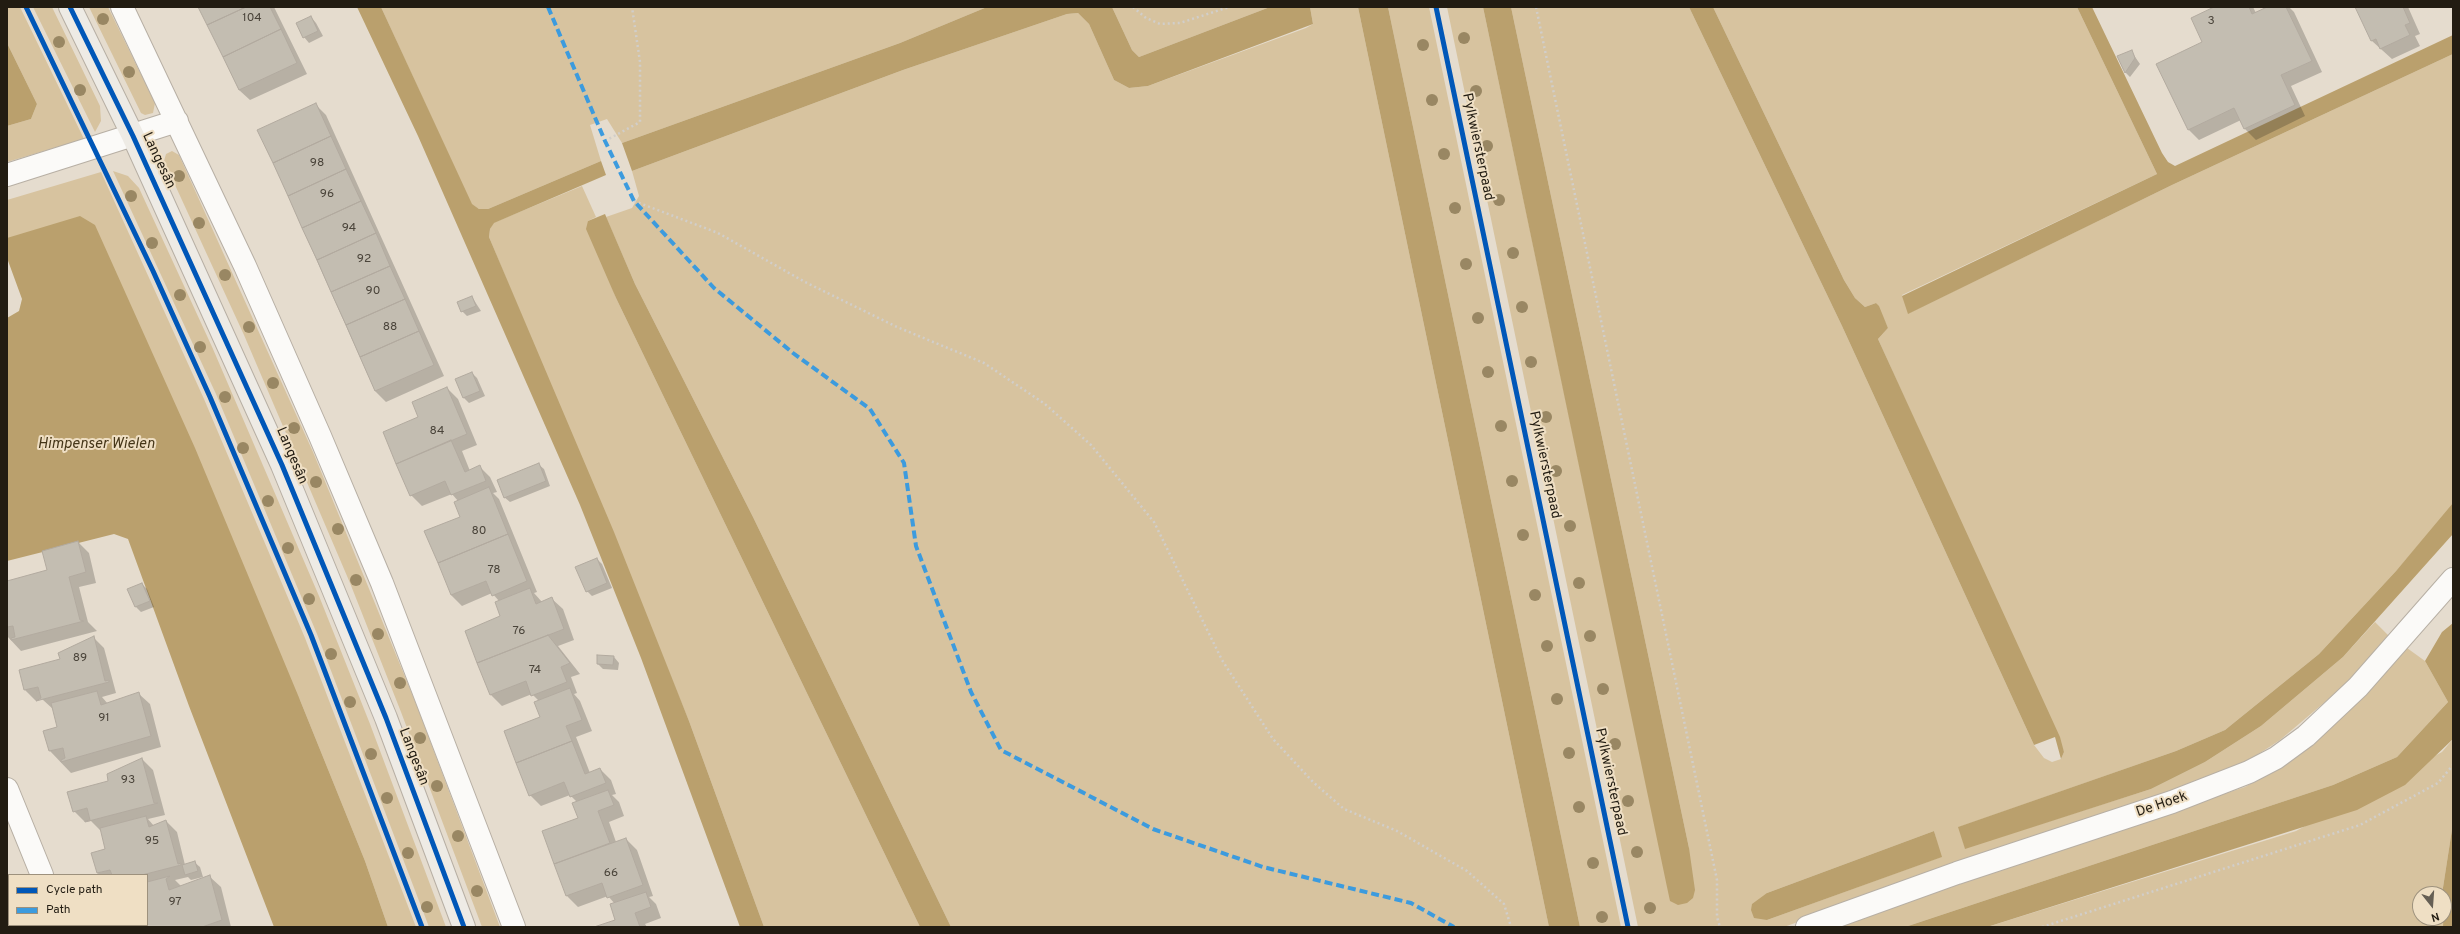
<!DOCTYPE html>
<meta charset="utf-8">
<style>
body{margin:0}
#map{position:relative;width:2460px;height:934px;overflow:hidden;background:#e5dcce;font-family:Overpass,sans-serif}
canvas{display:block}
.frame{position:absolute;inset:0;border:8px solid #221c12;pointer-events:none}
.legend{position:absolute;left:8px;top:874px;width:140px;height:52px;box-sizing:border-box;background:#efdfc4;border:1px solid #9d917d;margin:0;padding:5px 7px;list-style:none;font-size:12px;color:#221c12}
.legend li{display:flex;align-items:center;gap:8px;height:20px}
.legend b{width:20px;border:1px solid #9d917d}
.north{position:absolute;left:2412px;top:886px;width:40px;height:40px;box-sizing:border-box;background:#efdfc4;border:1px solid #9d917d;border-radius:50%;rotate:163deg;font-size:11px;font-weight:700;line-height:16px;text-align:center;color:#221c12}
.north::after{content:'';display:block;margin:auto;width:14px;height:18px;background:#665f54;clip-path:polygon(50% 0,100% 100%,50% 72%,0 100%)}
</style>
<div id="map">
<canvas width="2460" height="934"></canvas>
<div class="frame"></div>
<ul class="legend">
<li><b style="height:5px;background:#0057b8"></b>Cycle path</li>
<li><b style="height:5px;background:#3c9bde"></b>Path</li>
</ul>
<div class="north">N</div>
</div>
<script>
const g = document.querySelector('canvas').getContext('2d');
g.lineJoin = 'round';
function paint(path, color) { g.fillStyle = color; g.fill(path, 'evenodd'); }
const toPath = rows => new Path2D(rows.map(r => 'M' + r).join(''));
function stroke(path, color, width, dash) { g.strokeStyle = color; g.lineWidth = width; g.lineCap = dash ? 'butt' : 'round'; g.setLineDash(dash || []); g.stroke(path); }
function label(font, color, halo, rows, align = 'center') {
  g.font = font + ' Overpass,sans-serif'; g.lineWidth = 4; g.setLineDash([]); g.textBaseline = 'middle'; g.strokeStyle = halo; g.fillStyle = color; for (const [text, x, y, turn = 0] of rows) {
    g.save(); g.translate(x, y); g.rotate((+turn || 0) * Math.PI / 180); g.textAlign = isNaN(turn) ? turn : align; if (halo) g.strokeText(text, 0, 0); g.fillText(text, 0, 0); g.restore();
  }
}
const green = toPath([
 [7,7,20,7,84,139,7,162,7,126,31,119,37,104,7,43],
 [33,7,52,7,100,106,101,121,95,132],
 [89,7,108,7,155,103,153,113,145,115,141,113],
 [381,7,987,7,900,43,622,143,607,119,590,125,601,161,488,209,479,209,471,204],
 [1112,7,1270,7,1139,57,1132,50],
 [1310,7,1358,7,1549,927,951,927,753,517,635,284,606,217,632,208,639,196,632,171,903,70,1067,14,1078,13,1089,24,1114,80,1129,88,1148,86,1306,28,1313,24],
 [1388,7,1429,7,1621,927,1580,927],
 [1447,7,1483,7,1671,901,1689,848,1511,7,1689,7,1842,326,2034,745,2044,758,2052,762,2061,759,2064,752,1878,339,1888,328,1876,303,1865,307,1855,298,1844,280,1713,7,2077,7,2157,174,1902,295,1909,313,2172,185,2453,54,2453,503,2449,510,2396,571,2319,654,2225,730,2176,751,1959,827,1965,848,2151,789,2205,762,2261,726,2343,657,2375,622,2390,637,2345,685,2280,740,2254,757,2226,771,2180,790,1913,880,1784,927,1638,927],
 [1934,831,1941,857,1767,920,1767,893],
 [172,151,179,155,313,452,417,706,500,927,482,927,401,712,350,583,244,335,164,161,166,154],
 [113,171,128,176,139,188,213,349,319,596,370,724,446,927,429,927,317,634,216,394],
 [101,172,204,399,305,638,416,927,388,927,365,861,300,700,7,238,7,200],
 [582,186,596,217,588,221,616,298,920,927,764,927,689,721,489,237,490,229,493,223],
 [2407,648,2425,661,2448,702,2397,757,2333,785,1905,927,1837,927,2072,844,2245,787,2280,767],
 [2453,739,2453,823,2442,894,2420,894,2420,918,2443,918,2443,927,1987,927,2296,831,2442,752]
]);
const water = toPath([
 [357,7,381,7,472,204,479,209,488,209,601,161,606,175,494,223,490,229,489,237,614,532,689,721,764,927,740,927,641,658,580,505,418,136],
 [987,7,1112,7,1132,50,1139,57,1270,7,1310,7,1313,24,1148,86,1129,88,1114,80,1089,24,1078,13,1067,14,903,70,632,171,622,143,900,43],
 [1358,7,1388,7,1580,927,1549,927],
 [1483,7,1511,7,1689,848,1695,890,1693,898,1687,903,1678,905,1670,901,1667,887],
 [1689,7,1713,7,1844,280,1855,298,1865,307,1876,303,1879,306,1888,328,1878,339,2060,737,2064,752,2061,759,2055,737,2034,745,1842,326],
 [2077,7,2092,7,2162,153,2168,162,2175,166,2453,35,2453,54,2172,185,1908,314,1902,296,2157,174],
 [7,43,37,104,31,119,7,126],
 [605,214,635,284,753,517,951,927,920,927,616,298,586,229,588,221],
 [80,216,95,225,195,448,300,700,365,861,388,927,274,927,189,706,128,539,114,534,7,561,7,318,19,311,22,299,7,258,7,238],
 [2453,503,2453,534,2343,657,2261,726,2205,762,2151,789,1965,849,1958,827,2176,751,2225,730,2319,654,2396,571],
 [2453,623,2453,739,2405,785,2357,810,1987,927,1905,927,2333,785,2397,757,2448,702,2425,661,2442,632],
 [2453,823,2453,927,2443,927,2444,894,2442,894],
 [1934,831,1942,857,1767,920,1754,918,1751,910,1752,904,1767,893]
]);
const shadow = toPath([
 [199,7,274,7,307,74,250,100,239,90],
 [2217,7,2253,7,2256,13,2269,7,2289,7,2294,12,2322,72,2291,86,2305,116,2256,140,2245,129,2241,120,2199,140,2188,129,2204,42],
 [2356,7,2408,7,2420,34,2415,36,2420,46,2392,59,2372,41],
 [311,17,316,23,323,36,309,43,304,37],
 [2131,51,2140,64,2130,77,2125,72],
 [315,104,326,115,444,376,386,402,375,391,259,131],
 [472,297,481,311,467,316,462,311],
 [472,373,477,378,485,396,469,403,463,397],
 [447,388,458,399,477,445,462,451,470,471,479,466,490,477,497,492,493,493,499,499,537,592,534,593,542,602,552,599,563,609,574,640,558,646,580,674,571,677,577,693,574,694,580,701,592,731,576,737,590,773,600,769,611,780,616,794,612,795,619,802,624,816,609,822,616,842,626,839,637,850,653,896,649,897,656,904,661,918,645,924,647,927,597,927,616,920,615,904,608,896,578,907,567,896,543,832,579,819,577,802,570,795,541,806,530,795,541,718,539,701,532,694,502,706,491,695,466,631,502,617,499,601,492,593,462,606,451,595,461,517,458,501,452,494,422,506,411,495,419,417],
 [538,464,544,469,550,486,510,502,504,497],
 [78,542,89,553,96,583,79,587,88,622,97,631,21,651,7,636,7,582,48,571],
 [597,559,602,564,612,588,592,596,587,591],
 [142,584,147,589,154,607,141,612,136,607],
 [94,638,104,648,116,693,102,697,108,704,139,694,150,704,161,747,71,773,50,751,58,727,54,710,42,699,36,701,25,690,61,660],
 [614,657,619,663,618,670,603,669,598,664],
 [142,759,153,770,165,815,148,819,154,826,166,821,177,832,185,865,194,862,200,867,203,877,191,880,188,877,175,880,182,887,210,877,221,887,231,927,119,927,118,925,147,925,147,875,100,875,97,873,106,850,102,832,91,821,85,822,74,811,110,782],
 [7,883,9,887,9,925,17,925,10,927,7,927]
]);
const building = toPath([
 [198,7,246,7,207,25,198,7],
 [246,7,270,7,281,29,223,57,207,25,246,7],
 [2214,7,2249,7,2252,14,2267,7,2286,7,2312,61,2281,75,2295,105,2244,129,2234,108,2188,130,2156,64,2202,42,2191,18,2214,7],
 [2355,7,2403,7,2410,23,2405,25,2410,35,2380,49,2376,39,2371,41,2355,7],
 [311,16,318,31,303,38,296,23,311,16],
 [281,29,297,63,239,90,223,57,281,29],
 [2132,50,2135,58,2125,73,2117,56,2132,50],
 [316,103,331,136,273,163,257,130,316,103],
 [331,136,346,169,288,196,273,163,331,136],
 [346,169,361,201,302,228,288,196,346,169],
 [361,201,376,233,317,260,302,228,361,201],
 [376,233,390,266,331,292,317,260,376,233],
 [390,266,405,299,346,325,331,292,390,266],
 [472,296,476,306,461,312,457,302,472,296],
 [405,299,419,331,360,357,346,325,405,299],
 [419,331,434,365,375,391,360,357,419,331],
 [472,372,480,391,463,398,455,379,472,372],
 [447,387,467,434,396,464,383,432,418,417,412,402,447,387],
 [451,440,465,472,480,465,486,481,451,495,445,481,410,496,396,464,451,440],
 [539,463,546,481,504,498,497,480,539,463],
 [489,487,508,534,438,563,424,531,460,517,454,502,489,487],
 [508,534,527,581,492,596,486,581,451,595,438,563,508,534],
 [78,541,86,572,69,577,80,620,84,621,11,640,11,638,15,637,13,626,7,627,7,581,47,570,42,551,78,541],
 [597,558,607,583,586,592,575,567,597,558],
 [142,583,150,601,135,607,127,589,142,583],
 [530,588,536,604,552,597,564,629,477,663,465,631,500,616,495,602,530,588],
 [548,635,570,663,561,667,567,682,531,696,526,681,490,695,477,663,548,635],
 [94,636,105,681,109,680,109,682,36,701,41,698,38,687,24,690,19,670,60,659,58,653,94,636],
 [597,655,614,656,613,665,597,664,597,655],
 [570,688,582,720,566,726,572,741,516,763,504,731,540,717,534,702,570,688],
 [97,691,101,705,139,692,151,736,61,762,61,760,65,758,63,748,49,751,43,731,57,727,51,703,97,691],
 [572,741,585,774,600,768,606,783,570,797,564,782,529,796,516,763,572,741],
 [142,758,154,803,158,803,85,822,85,821,90,820,87,808,73,812,67,792,108,781,107,774,142,758],
 [608,790,614,805,598,811,610,843,554,864,542,831,578,818,572,803,608,790],
 [146,816,149,827,166,820,178,864,181,863,181,865,142,875,112,875,110,870,97,873,91,853,105,849,100,828,146,816],
 [626,838,643,885,607,898,602,883,566,896,554,864,626,838],
 [195,861,198,871,185,875,182,865,195,861],
 [210,875,222,920,202,927,118,927,117,925,147,925,147,882,170,876,166,879,169,890,210,875],
 [646,892,651,907,635,913,640,927,594,927,615,920,610,904,646,892]
]);
const path = toPath([
 [1133,7,1146,18,1160,24,1180,23,1229,7],
 [1536,7,1717,880,1717,917,1720,927],
 [605,141,640,122,640,62,632,7],
 [634,201,718,233,805,282,897,327,984,363,1045,404,1091,445,1154,522,1222,660,1273,739,1313,782,1344,809,1397,831,1467,871,1504,904,1511,927],
 [2042,927,2360,825,2438,783,2453,765]
]);
const street = toPath([
 [122,7,245,266,320,436,382,583,514,927],
 [7,175,177,121],
 [7,789,42,875],
 [61,925,62,927],
 [1807,927,1957,873,2172,802,2249,772,2276,758,2306,736,2358,687,2453,579]
]);
const secondary = toPath([
 [70,7,133,136,282,465,386,718,464,927]
]);
const quiet = toPath([
 [548,7,605,141,634,201,714,288,793,353,870,409,904,463,916,546,971,692,1001,750,1153,829,1263,867,1411,903,1454,927]
]);
const cycleway = toPath([
 [26,7,153,271,210,397,311,635,422,927],
 [70,7,133,136,282,465,386,718,464,927],
 [1436,7,1628,927]
]);
const trees = [
 [103,19],
 [1464,38],
 [59,42],
 [1423,45],
 [129,72],
 [80,90],
 [1476,91],
 [1432,100],
 [1487,146],
 [1444,154],
 [179,176],
 [131,196],
 [1499,200],
 [1455,208],
 [199,223],
 [152,243],
 [1513,253],
 [1466,264],
 [225,275],
 [180,295],
 [1522,307],
 [1478,318],
 [249,327],
 [200,347],
 [1531,362],
 [1488,372],
 [273,383],
 [225,397],
 [1546,417],
 [1501,426],
 [294,428],
 [243,448],
 [1556,471],
 [1512,481],
 [316,482],
 [268,501],
 [1570,526],
 [338,529],
 [1523,535],
 [288,548],
 [356,580],
 [1579,583],
 [1535,595],
 [309,599],
 [378,634],
 [1590,636],
 [1547,646],
 [331,654],
 [400,683],
 [1603,689],
 [1557,699],
 [350,702],
 [420,738],
 [1615,744],
 [1569,753],
 [371,754],
 [437,786],
 [387,798],
 [1628,801],
 [1579,807],
 [458,836],
 [1637,852],
 [408,853],
 [1593,863],
 [477,891],
 [427,907],
 [1650,908],
 [1602,917]
];
const numberNames = [
 ["104",252,19],
 ["3",2211,22],
 ["98",317,164],
 ["96",327,195],
 ["94",349,229],
 ["92",364,260],
 ["90",373,292],
 ["88",390,328],
 ["84",437,432],
 ["80",479,532],
 ["78",494,571],
 ["76",519,632],
 ["89",80,659],
 ["74",535,671],
 ["91",104,719],
 ["93",128,781],
 ["95",152,842],
 ["66",611,874],
 ["97",175,903]
];
const streetNames = [
 ["Pylkwiersterpaad",1477,147,78],
 ["Langesân",158,161,65],
 ["Langesân",291,456,67],
 ["Pylkwiersterpaad",1544,465,78],
 ["Langesân",413,757,69],
 ["Pylkwiersterpaad",1610,782,78],
 ["De Hoek",2162,805,-19]
];
const waterNames = [
 ["Himpenser Wielen",96,445]
];
paint(green, '#d7c39f');
paint(water, '#baa06d');
paint(shadow, '#0003');
paint(building, '#c3bdb1');
stroke(building, '#b2aa9f', 1);
stroke(street, '#b7afa4', 24);
stroke(secondary, '#b7afa4', 24);
stroke(path, '#d1ceca', 2.5, [2, 3]);
stroke(street, '#fbfaf8', 22);
stroke(secondary, '#eeebe5', 22);
stroke(quiet, '#3c9bde', 4, [8, 4]);
stroke(cycleway, '#0057b8', 5);
g.fillStyle = '#998763';
for (const [x, y] of trees) { g.beginPath(); g.arc(x, y, 6, 0, 2 * Math.PI); g.fill(); }
label('12px', '#4a443a', null, numberNames);
label('14px', '#221c12', '#efdfc4', streetNames);
label('italic 15px', '#453618', '#efdfc4', waterNames);
</script>
